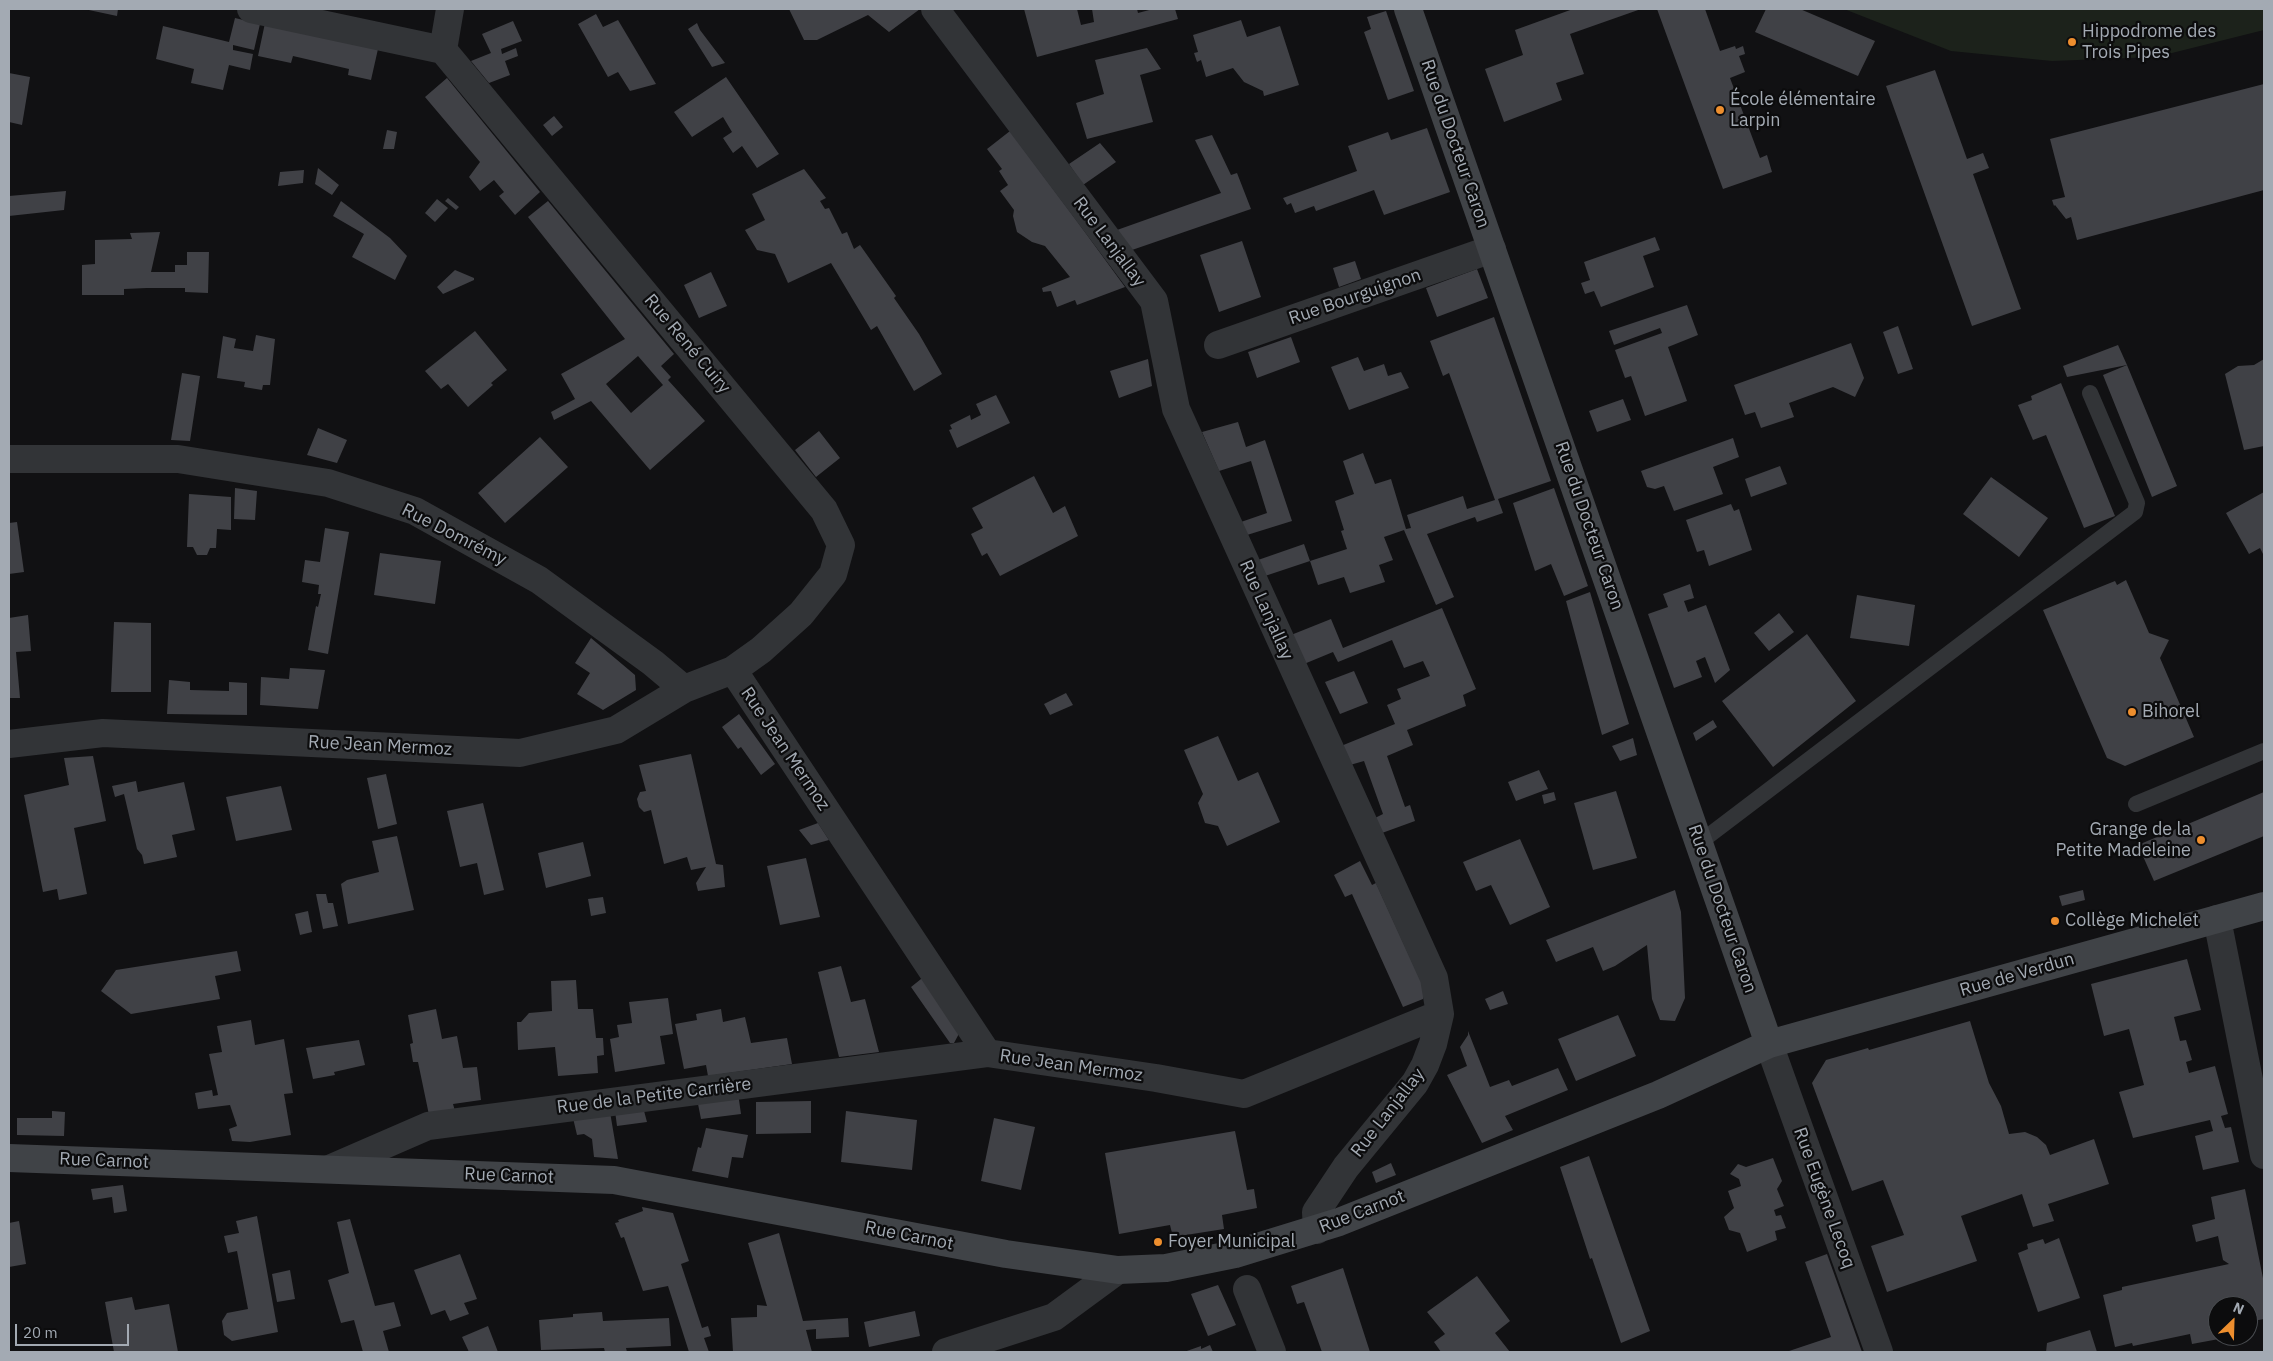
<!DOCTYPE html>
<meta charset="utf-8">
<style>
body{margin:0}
#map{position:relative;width:2273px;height:1361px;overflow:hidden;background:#111113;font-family:"IBM Plex Sans",sans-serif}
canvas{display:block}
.frame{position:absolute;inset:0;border:10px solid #a3aab3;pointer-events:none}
.north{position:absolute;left:2208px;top:1296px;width:50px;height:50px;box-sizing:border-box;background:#0c0c0d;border:1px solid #484b4f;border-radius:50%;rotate:24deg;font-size:14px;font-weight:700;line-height:20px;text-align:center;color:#a3aab3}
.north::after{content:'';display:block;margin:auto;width:18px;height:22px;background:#ed8e2e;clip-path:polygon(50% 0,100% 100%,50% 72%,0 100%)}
.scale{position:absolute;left:15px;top:1324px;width:114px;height:22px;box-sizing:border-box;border:2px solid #a3aab3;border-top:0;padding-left:6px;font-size:15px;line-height:18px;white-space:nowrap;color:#a3aab3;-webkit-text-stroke:4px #0c0c0d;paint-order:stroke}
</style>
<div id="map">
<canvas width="2273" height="1361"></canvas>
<div class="frame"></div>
<div class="north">N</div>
<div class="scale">20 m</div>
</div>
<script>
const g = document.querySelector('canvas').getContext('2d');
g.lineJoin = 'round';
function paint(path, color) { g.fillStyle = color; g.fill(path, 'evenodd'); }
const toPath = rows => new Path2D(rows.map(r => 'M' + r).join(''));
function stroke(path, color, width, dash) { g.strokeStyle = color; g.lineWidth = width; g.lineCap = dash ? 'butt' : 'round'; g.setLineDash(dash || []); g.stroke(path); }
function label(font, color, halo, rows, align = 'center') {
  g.font = font + ' "IBM Plex Sans",sans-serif'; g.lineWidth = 4.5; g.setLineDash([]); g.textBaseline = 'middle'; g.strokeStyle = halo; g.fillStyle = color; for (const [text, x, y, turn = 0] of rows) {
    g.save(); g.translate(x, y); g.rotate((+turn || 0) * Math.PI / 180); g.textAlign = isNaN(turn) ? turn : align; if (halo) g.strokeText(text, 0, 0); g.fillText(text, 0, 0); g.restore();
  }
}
const green = toPath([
 [1844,9,2264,9,2264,30,2156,57,2052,61,1951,51]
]);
const building = toPath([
 [84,9,118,9,117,16],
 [789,9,920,9,889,32,868,15,817,40,804,40],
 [1024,9,1077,9,1081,25,1094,22,1092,9,1137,9,1138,13,1153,9,1175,9,1178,19,1037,57],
 [1573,9,1641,9,1570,34,1584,74,1556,83,1562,100,1504,122,1485,69,1523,55,1515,30],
 [1657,9,1705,9,1720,51,1735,46,1736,49,1743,46,1745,54,1739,56,1745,72,1730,78,1760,158,1767,155,1772,172,1723,189],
 [1766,9,1800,9,1875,41,1858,76,1755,32],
 [1386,11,1414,91,1388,100,1364,32,1371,29,1367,17],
 [596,14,603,27,618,20,656,84,630,91,618,72,608,77,578,24],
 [235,18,260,24,254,50,233,45,233,50,253,54,250,70,229,65,223,90,191,83,194,69,156,59,163,26,229,42],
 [1241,20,1247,37,1280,26,1299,85,1264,96,1263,91,1244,82,1233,68,1206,77,1201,60,1197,62,1194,53,1198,52,1193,35],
 [513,21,522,41,501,49,502,54,516,48,518,56,505,61,510,75,489,83,471,61,491,53,482,34],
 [265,23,378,49,371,80,348,75,349,69,293,56,291,63,258,56],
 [697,23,700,30,725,63,712,67,688,29],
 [1147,48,1161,69,1140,75,1153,122,1087,139,1076,103,1104,94,1095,60],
 [1935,70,1967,159,1983,153,1989,168,1973,174,2021,309,1972,326,1886,86],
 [9,73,30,77,22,125,9,122],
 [726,77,779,154,757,168,742,146,733,153,723,138,732,132,723,117,692,137,674,112],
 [447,78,540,192,515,215,499,196,504,192,494,180,480,191,469,177,480,162,425,97],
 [2264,84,2264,190,2077,240,2071,217,2066,219,2055,205,2054,206,2052,200,2065,197,2050,139],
 [554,116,563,127,552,136,543,125],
 [1427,128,1450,192,1384,215,1374,190,1316,211,1314,206,1295,213,1291,203,1287,205,1283,198,1357,171,1348,146,1388,132,1391,140],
 [387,130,397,132,394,149,383,149],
 [1010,131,1071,213,1125,287,1077,305,1075,300,1057,307,1051,291,1043,292,1042,288,1070,277,1045,246,1032,242,1017,232,1013,216,1014,210,1000,191,1008,185,999,171,1002,169,987,149],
 [1212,135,1231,175,1237,173,1251,209,1132,250,1117,230,1221,193,1195,140],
 [1100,143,1116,162,1083,185,1069,164],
 [318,168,339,185,332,195,315,184],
 [804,169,826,198,820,201,825,209,829,208,842,234,847,232,854,249,860,245,896,296,894,298,919,334,942,374,914,391,877,326,871,330,831,263,788,283,775,254,757,250,745,230,765,220,752,194],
 [304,170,303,183,278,186,280,172],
 [66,191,64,210,9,216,9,196],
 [448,198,459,207,456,210,445,201],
 [437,199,448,208,435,222,425,213],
 [341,201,390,238,407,256,395,280,352,257,364,234,333,216],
 [548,201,674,354,661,366,671,377,668,380,705,421,650,470,591,401,554,420,551,412,575,399,561,374,625,339,528,217],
 [638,356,663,385,631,413,606,384],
 [160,232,151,272,175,272,175,265,187,265,187,252,209,252,208,293,185,292,185,288,147,288,124,289,124,295,82,295,82,265,95,264,95,240,132,239,130,233],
 [1655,237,1660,250,1643,256,1654,287,1601,307,1594,291,1585,294,1581,283,1590,280,1584,262],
 [1242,241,1261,297,1219,312,1200,255],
 [1355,261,1361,279,1339,287,1333,268],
 [1477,269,1488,298,1437,317,1426,288],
 [455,270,474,278,474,280,443,294,437,287],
 [711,272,727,306,699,318,684,285],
 [1687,305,1698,335,1668,347,1687,401,1645,416,1631,376,1625,378,1615,350,1662,333,1660,328,1614,345,1609,331],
 [1494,317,1551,481,1498,499,1503,513,1477,522,1475,517,1427,534,1454,597,1436,605,1404,530,1384,537,1393,560,1379,565,1385,582,1350,593,1344,577,1318,585,1310,561,1265,576,1258,560,1304,544,1310,561,1347,549,1341,531,1344,530,1335,501,1354,494,1343,461,1363,453,1375,484,1391,479,1406,529,1411,528,1407,515,1463,496,1467,509,1495,500,1449,373,1443,376,1430,341],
 [1898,326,1913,369,1898,374,1883,332],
 [475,331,507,370,491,383,493,385,468,407,448,384,441,389,425,371],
 [256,335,275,339,270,385,263,385,262,390,244,387,245,382,217,378,223,336,236,339,234,348,253,351],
 [1291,337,1300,362,1257,378,1248,352],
 [1851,343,1864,378,1855,397,1833,387,1789,403,1794,417,1761,428,1755,412,1745,415,1734,385],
 [2118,345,2127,365,2067,377,2063,366],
 [1358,357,1364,371,1384,364,1388,376,1401,372,1409,388,1349,410,1331,367],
 [1148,359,1152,386,1119,398,1110,371],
 [2264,359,2264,446,2244,450,2225,374,2238,366,2254,365],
 [2127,365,2177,486,2152,497,2103,375],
 [182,373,200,376,190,441,171,440],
 [2061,383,2115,516,2084,528,2046,435,2033,440,2018,405,2032,400,2031,396],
 [996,395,1010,423,957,448,949,430,952,429,950,425,970,415,971,420,981,415,976,404],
 [1623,399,1631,420,1597,432,1589,411],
 [1238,422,1246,447,1265,440,1292,521,1247,535,1241,522,1267,513,1251,461,1219,471,1202,432],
 [318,428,347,440,337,463,307,455],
 [819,431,840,458,816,477,795,450],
 [540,437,568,467,505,523,478,493],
 [1733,438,1739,457,1713,467,1723,494,1674,511,1664,486,1655,489,1647,487,1641,471],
 [1780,466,1787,484,1751,497,1745,479],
 [1034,476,1053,513,1065,506,1078,536,1000,576,987,553,982,556,971,534,983,528,972,508],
 [1991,477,2048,518,2019,557,1963,514],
 [235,488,257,491,255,520,234,519],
 [1554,488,1588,586,1564,596,1551,564,1535,571,1513,503],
 [2264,492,2264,556,2260,548,2249,554,2226,513],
 [189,494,231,497,231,530,217,529,216,548,210,548,207,555,197,555,193,547,187,547],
 [1731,504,1734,511,1739,509,1752,550,1709,566,1704,550,1697,552,1686,520],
 [17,522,24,572,9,574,9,523],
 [325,528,349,532,328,654,308,650,316,606,318,607,321,594,318,594,319,585,302,582,305,560,320,562],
 [380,553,441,561,435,604,374,595],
 [2126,580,2149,633,2169,640,2160,658,2194,737,2125,766,2107,758,2043,610,2115,581,2117,585],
 [1690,584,1694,598,1684,601,1688,612,1706,605,1730,670,1715,683,1705,657,1696,661,1702,677,1674,688,1648,614,1668,607,1663,594],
 [1590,592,1629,724,1602,735,1566,601],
 [1857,595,1915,605,1909,646,1850,638],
 [1442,608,1476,689,1463,695,1466,706,1407,730,1413,745,1387,756,1405,807,1410,805,1415,821,1382,833,1375,818,1383,814,1364,761,1350,765,1341,746,1395,724,1387,705,1401,699,1397,689,1430,676,1423,661,1404,668,1392,640,1338,662,1333,652,1304,664,1291,635,1331,619,1343,648],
 [1779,613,1794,632,1769,651,1754,633],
 [28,615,31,651,16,652,20,698,9,698,9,618],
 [114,622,151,623,151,692,111,692],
 [1807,634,1856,701,1773,767,1722,701],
 [591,638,635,675,636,690,603,710,577,694,590,673,575,663],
 [290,668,325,670,318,709,260,705,261,677,289,679],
 [1354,671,1368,703,1340,714,1325,682],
 [169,680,190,682,190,690,229,691,229,682,247,683,247,715,167,714],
 [1066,693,1073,705,1050,715,1044,704],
 [739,714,775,764,761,775,741,747,738,749,722,727],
 [1713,720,1717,727,1696,741,1693,733],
 [1218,736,1238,781,1258,772,1280,822,1227,846,1218,826,1205,823,1198,803,1203,794,1184,750],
 [1633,738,1637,755,1620,761,1612,746],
 [691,754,716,864,723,865,725,887,698,891,696,883,706,867,691,870,687,857,664,864,651,810,644,812,639,807,637,799,640,792,646,791,639,765],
 [93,756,106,821,74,828,87,894,59,900,57,889,43,892,24,795,69,785,64,758],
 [1539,770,1548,789,1516,801,1508,782],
 [386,774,397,824,378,829,367,778],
 [136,781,138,792,184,782,195,830,172,835,177,857,144,864,142,855,137,849,124,794,115,797,112,786],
 [281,786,292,830,236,841,226,797],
 [1616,791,1637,858,1593,870,1574,803],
 [1554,792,1556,800,1544,804,1542,795],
 [2264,792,2264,836,2154,881,2138,845],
 [483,803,504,890,484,895,477,863,460,867,447,811],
 [818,823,829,840,811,845,799,830],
 [397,836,414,910,348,924,341,884,347,880,379,872,372,841],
 [1520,839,1550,907,1510,925,1491,885,1476,891,1463,862],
 [583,842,591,876,546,888,538,853],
 [806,858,820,917,780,925,767,866],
 [1360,861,1372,885,1376,883,1425,990,1423,999,1403,1007,1352,894,1345,897,1334,875],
 [1675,890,1681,912,1685,998,1675,1021,1660,1020,1652,999,1647,945,1615,966,1603,971,1593,947,1556,962,1546,940],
 [2083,890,2085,900,2062,906,2059,896],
 [316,894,326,894,328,903,333,903,338,926,323,929],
 [603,897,606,913,591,916,588,899],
 [308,911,312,932,300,935,295,914],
 [237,951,241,971,215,976,220,999,131,1014,101,991,116,970],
 [2187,959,2201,1010,2174,1017,2180,1041,2186,1040,2192,1060,2186,1062,2189,1073,2215,1066,2228,1114,2221,1116,2225,1128,2231,1127,2239,1162,2203,1170,2195,1136,2213,1131,2210,1120,2133,1138,2119,1092,2144,1085,2129,1029,2104,1036,2091,984],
 [841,966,851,1002,865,999,879,1052,839,1057,818,972],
 [926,975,962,1028,954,1043,950,1043,911,987],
 [576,980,578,1009,593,1009,596,1038,603,1038,604,1055,597,1056,598,1073,558,1076,555,1047,518,1050,517,1022,521,1022,529,1013,552,1011,551,981],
 [1503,991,1508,1004,1490,1010,1485,999],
 [668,998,673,1034,660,1036,665,1064,615,1072,610,1039,619,1037,617,1025,632,1023,629,1002],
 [436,1009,442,1039,457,1036,463,1068,477,1067,481,1100,453,1104,455,1111,429,1115,418,1062,413,1062,410,1044,413,1043,408,1015],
 [721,1009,723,1022,745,1017,751,1043,787,1038,792,1064,708,1076,706,1065,684,1069,675,1024,697,1020,696,1014],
 [1618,1015,1636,1056,1576,1081,1558,1039],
 [251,1020,255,1045,284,1039,293,1093,284,1094,291,1135,250,1142,232,1141,229,1129,237,1126,230,1105,198,1109,195,1093,212,1090,213,1096,218,1095,209,1054,222,1052,217,1026],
 [1970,1021,1989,1083,2001,1106,2009,1134,2025,1132,2037,1137,2046,1145,2050,1155,2094,1139,2109,1184,2048,1204,2054,1221,2033,1227,2022,1194,1961,1216,1977,1261,1887,1292,1871,1246,1904,1235,1883,1180,1852,1191,1812,1083,1826,1060,1868,1048,1869,1050],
 [1468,1031,1490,1087,1509,1080,1512,1086,1558,1068,1568,1090,1505,1116,1513,1130,1482,1143,1447,1075,1467,1066,1460,1047,1468,1035],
 [359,1040,365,1065,334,1072,335,1075,313,1079,306,1048],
 [738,1093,741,1114,701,1119,697,1099],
 [811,1101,811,1133,756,1134,756,1102],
 [643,1107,647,1122,617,1126,615,1111],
 [52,1111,65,1112,64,1136,17,1135,17,1118,52,1118],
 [846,1111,917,1120,912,1170,841,1162],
 [610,1112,618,1159,594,1157,592,1139,584,1134,577,1135,573,1118],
 [994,1118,1035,1127,1021,1190,981,1181],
 [706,1128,748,1135,743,1158,732,1157,728,1178,692,1171,698,1147,701,1148],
 [1235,1131,1247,1190,1254,1189,1257,1208,1222,1215,1224,1229,1173,1237,1170,1225,1119,1234,1105,1153],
 [1589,1156,1650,1331,1621,1343,1592,1258,1590,1259,1560,1167],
 [1773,1158,1782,1181,1777,1189,1784,1206,1774,1210,1776,1216,1781,1215,1786,1228,1775,1231,1777,1240,1747,1252,1740,1233,1729,1230,1724,1217,1734,1208,1728,1191,1741,1186,1739,1179,1730,1174,1738,1164,1746,1167],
 [1391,1163,1396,1175,1376,1183,1372,1172],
 [123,1185,127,1211,114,1213,112,1197,93,1200,91,1189],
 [2245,1189,2264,1283,2264,1319,2248,1322,2248,1306,2218,1306,2217,1329,2219,1339,2192,1344,2190,1334,2133,1346,2132,1343,2115,1347,2103,1295,2122,1290,2122,1287,2229,1264,2223,1260,2218,1236,2196,1242,2192,1225,2215,1219,2211,1197],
 [642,1207,673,1213,689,1261,681,1264,702,1328,708,1326,711,1336,704,1338,709,1352,689,1352,668,1286,643,1291,624,1237,621,1238,615,1223,619,1222,618,1220,643,1211],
 [257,1216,278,1332,232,1341,224,1335,222,1321,227,1313,248,1309,237,1251,228,1253,224,1236,239,1233,236,1221],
 [350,1219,375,1306,394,1302,401,1326,383,1331,389,1352,363,1352,354,1320,341,1323,328,1280,349,1273,337,1222],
 [19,1221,26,1264,9,1267,9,1223],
 [779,1233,803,1321,848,1318,849,1337,816,1339,816,1329,806,1330,812,1352,733,1352,731,1318,757,1317,757,1305,767,1306,748,1243],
 [2059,1238,2080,1298,2038,1312,2018,1253,2028,1249,2027,1244,2043,1239,2045,1244],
 [460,1254,477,1299,464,1303,469,1314,450,1321,445,1310,431,1315,414,1270],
 [1827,1254,1862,1352,1786,1352,1831,1337,1805,1262],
 [1343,1268,1359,1318,1370,1352,1322,1352,1304,1302,1297,1304,1291,1286],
 [290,1270,295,1299,277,1302,272,1274],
 [1477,1276,1510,1321,1495,1333,1510,1352,1441,1352,1434,1342,1445,1334,1427,1312],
 [1218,1285,1236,1325,1208,1336,1191,1294],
 [132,1297,135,1310,169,1304,178,1352,114,1352,105,1302],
 [915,1311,920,1336,869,1347,864,1322],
 [602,1312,603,1321,669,1318,671,1346,626,1348,627,1352,605,1352,604,1348,541,1350,539,1320,573,1317,573,1314],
 [488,1326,498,1352,469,1352,462,1337],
 [2090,1330,2097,1352,2046,1352,2047,1343],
 [1210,1345,1213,1352,1184,1352,1201,1346,1201,1349]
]);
const lane = toPath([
 [2136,804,2264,751],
 [1699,843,2135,512,2137,503,2090,393]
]);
const street = toPath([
 [251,9,443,50],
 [935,9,1154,301,1176,409,1434,978,1440,1014,1433,1044,1425,1065,1415,1083,1346,1167,1316,1212,1317,1230],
 [1218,345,1492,249],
 [9,459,178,459,328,483,415,511,539,580,653,663,684,689],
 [733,670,987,1053,1156,1078,1244,1094,1440,1014],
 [9,744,103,733,520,753,616,730,684,689,733,670,761,650,801,614,833,574,841,545,824,510,443,50,450,9],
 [2217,919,2264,1155],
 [1769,1044,1879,1352],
 [329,1169,428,1126,987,1053],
 [1247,1289,1272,1352],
 [946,1352,1054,1317,1118,1270]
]);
const secondary = toPath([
 [1408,9,1769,1044],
 [9,1158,614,1180,1006,1254,1118,1270,1166,1268,1235,1254,1339,1222,1658,1095,1769,1044,2264,906]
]);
const markers = [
 [2072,42,5,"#ed8e2e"],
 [1720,110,5,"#ed8e2e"],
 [2132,712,5,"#ed8e2e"],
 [2201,840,5,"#ed8e2e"],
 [2055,921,5,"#ed8e2e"],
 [1158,1242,5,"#ed8e2e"]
];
const poiNames = [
 ["Hippodrome des",2082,32],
 ["Trois Pipes",2082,53],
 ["École élémentaire",1730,100],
 ["Larpin",1730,121],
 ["Bihorel",2142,712],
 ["Grange de la",2191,830,"right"],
 ["Petite Madeleine",2191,851,"right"],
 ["Collège Michelet",2065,921],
 ["Foyer Municipal",1168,1242]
];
const streetNames = [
 ["Rue du Docteur Caron",1455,144,71],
 ["Rue Lanjallay",1109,242,53],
 ["Rue Bourguignon",1355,297,-19],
 ["Rue René Cuiry",687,344,50],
 ["Rue du Docteur Caron",1589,526,71],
 ["Rue Domrémy",454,535,27],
 ["Rue Lanjallay",1266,610,66],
 ["Rue Jean Mermoz",380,746,3],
 ["Rue Jean Mermoz",785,749,56],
 ["Rue du Docteur Caron",1722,909,71],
 ["Rue de Verdun",2017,975,-16],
 ["Rue Jean Mermoz",1071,1066,8],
 ["Rue de la Petite Carrière",654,1096,-7],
 ["Rue Lanjallay",1388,1113,-52],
 ["Rue Carnot",104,1161,2],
 ["Rue Carnot",509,1176,2],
 ["Rue Eugène Lecoq",1824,1198,70],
 ["Rue Carnot",1362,1212,-21],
 ["Rue Carnot",909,1236,11]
];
paint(green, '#1c221b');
paint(building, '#404146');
stroke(lane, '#323437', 16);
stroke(street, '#323437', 28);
stroke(secondary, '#404347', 28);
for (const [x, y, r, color] of markers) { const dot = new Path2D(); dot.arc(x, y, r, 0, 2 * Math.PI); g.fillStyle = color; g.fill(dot); stroke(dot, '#0c0c0d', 2); }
label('18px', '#a3aab3', '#0c0c0d', poiNames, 'left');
label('18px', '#a3aab3', '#0c0c0d', streetNames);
</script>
